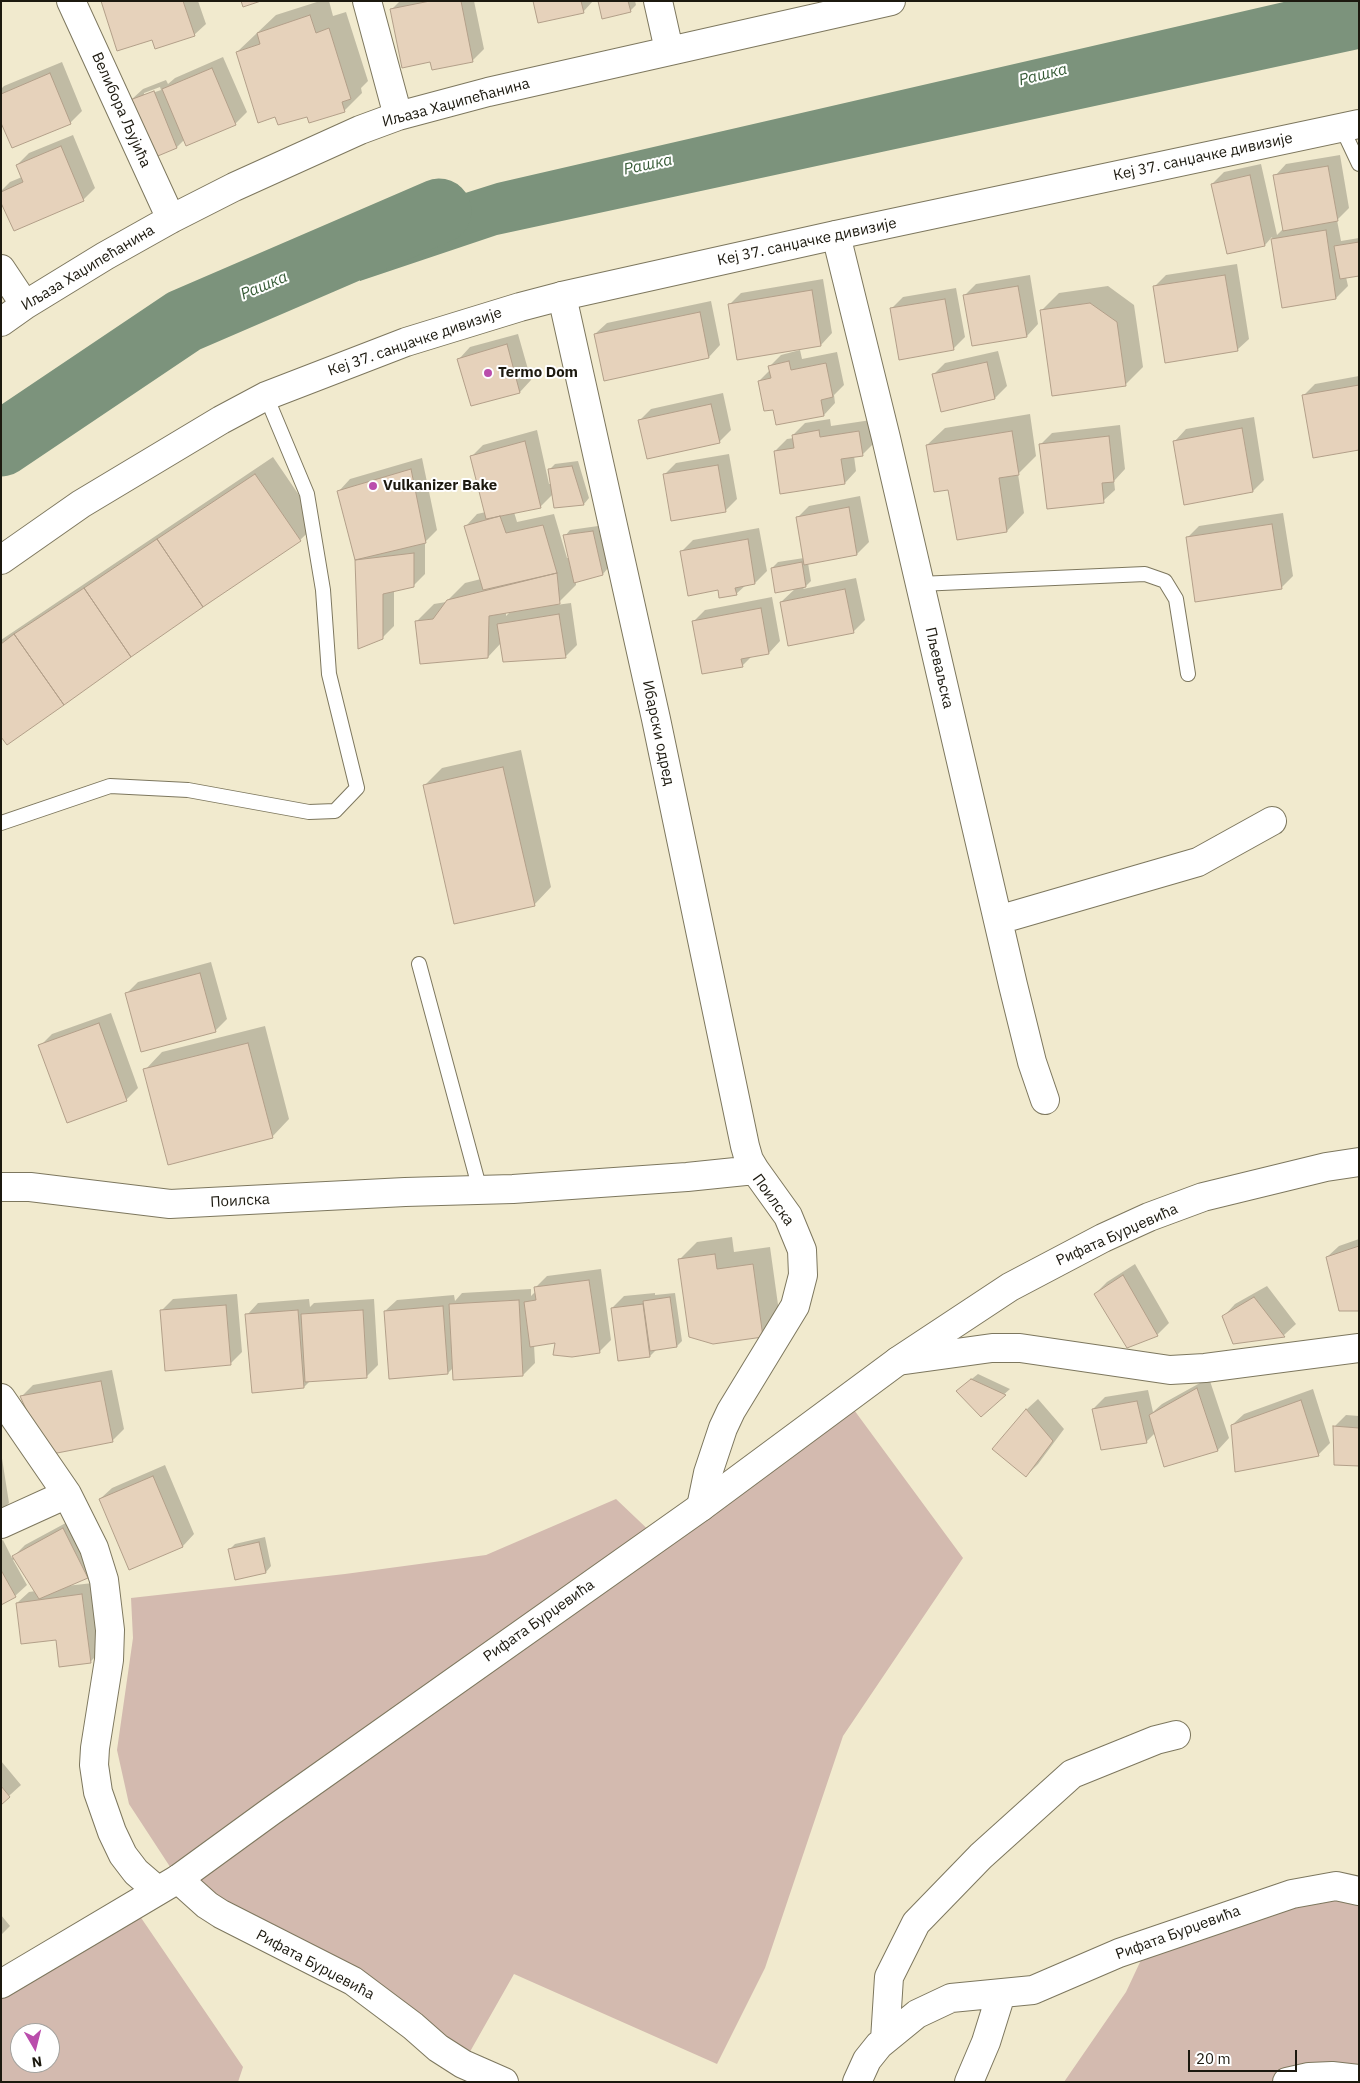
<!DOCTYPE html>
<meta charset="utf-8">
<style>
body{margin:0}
#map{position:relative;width:1360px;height:2083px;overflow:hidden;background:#f1eace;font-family:"IBM Plex Sans",sans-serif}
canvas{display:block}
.frame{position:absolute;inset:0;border:2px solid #1c190f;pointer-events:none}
.north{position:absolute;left:10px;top:2023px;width:50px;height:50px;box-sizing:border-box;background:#fff;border:1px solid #a4a39f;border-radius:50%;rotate:172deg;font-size:14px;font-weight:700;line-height:20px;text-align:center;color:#1c190f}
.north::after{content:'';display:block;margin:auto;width:18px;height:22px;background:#ba4dac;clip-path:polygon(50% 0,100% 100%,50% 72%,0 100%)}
.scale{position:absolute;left:1188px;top:2050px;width:109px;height:22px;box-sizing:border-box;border:2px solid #1c190f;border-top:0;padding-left:6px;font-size:15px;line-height:18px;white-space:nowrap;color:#1c190f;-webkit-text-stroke:4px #fff;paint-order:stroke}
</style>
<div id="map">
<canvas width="1360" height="2083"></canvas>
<div class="frame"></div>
<div class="north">N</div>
<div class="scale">20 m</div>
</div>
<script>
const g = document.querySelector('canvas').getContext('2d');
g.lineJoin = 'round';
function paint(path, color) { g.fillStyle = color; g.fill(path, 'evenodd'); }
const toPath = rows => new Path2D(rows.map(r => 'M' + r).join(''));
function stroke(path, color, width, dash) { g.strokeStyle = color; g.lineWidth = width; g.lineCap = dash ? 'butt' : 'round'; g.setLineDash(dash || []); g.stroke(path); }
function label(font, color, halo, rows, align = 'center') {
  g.font = font + ' "IBM Plex Sans",sans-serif'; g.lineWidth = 4; g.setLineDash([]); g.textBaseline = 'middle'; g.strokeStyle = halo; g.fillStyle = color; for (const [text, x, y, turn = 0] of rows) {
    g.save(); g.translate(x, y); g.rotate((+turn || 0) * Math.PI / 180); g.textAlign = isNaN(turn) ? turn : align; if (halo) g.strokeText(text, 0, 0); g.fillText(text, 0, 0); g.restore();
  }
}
const green = toPath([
 [846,1399,963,1558,843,1736,765,1968,717,2064,514,1974,463,2064,178,1879,129,1804,117,1750,133,1638,131,1598,345,1574,486,1555,616,1499,657,1538],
 [1359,1891,1359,2082,1064,2082,1126,1992,1149,1943],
 [133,1906,243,2067,238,2082,1,2082,1,1984],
 [20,2033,50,2033,50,2063,20,2063]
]);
const water = toPath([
 [1288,1,1359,1,1359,49,497,235,360,281,354,228,497,183]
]);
const shadow = toPath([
 [102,1,198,1,206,24,194,35,152,38],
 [320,1,329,1,333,16,346,12,368,81,361,88,362,93,344,111,308,115,276,116,237,52,276,15],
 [400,1,474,1,484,49,472,61,431,61,392,9],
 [534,1,593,1,583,12],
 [599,1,635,1,636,5,630,11],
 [223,57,247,112,235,124,184,140,177,147,154,156,131,100,143,89,166,80,168,84,175,78],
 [160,87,161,90,144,96,144,93],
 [62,62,82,111,70,123,1,119,1,89,4,86],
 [73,135,95,188,83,200,1,199,1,191,10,182,22,177,17,165,29,153],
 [1340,155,1349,208,1337,220,1341,241,1359,238,1359,275,1346,277,1348,286,1336,298,1283,307,1272,237,1265,245,1227,253,1212,184,1224,172,1261,164,1277,235,1284,228,1275,176,1286,164],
 [1237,264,1249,339,1237,350,1154,287,1166,275],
 [1030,275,1038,324,1027,336,964,296,976,284],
 [823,279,832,333,821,345,738,358,729,305,741,293],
 [1108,286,1134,305,1143,367,1125,385,1041,311,1059,293],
 [956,288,965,337,953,349,891,309,903,297],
 [711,301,720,345,709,357,605,379,595,334,607,323],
 [518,334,531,380,520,392,459,359,470,347],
 [800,350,802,359,837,352,844,385,834,395,835,403,824,415,774,408,759,381,770,370,770,366,781,355],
 [998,351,1007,386,995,398,942,410,933,375,945,363],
 [1359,376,1359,449,1303,396,1315,384],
 [723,393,731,430,719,442,640,420,651,409],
 [1030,414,1036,456,1018,474,1024,513,1007,531,958,539,949,488,927,445,945,428],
 [1254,417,1264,480,1253,491,1175,441,1186,429],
 [830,419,831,426,871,420,874,443,862,455,854,456,856,471,845,483,775,451,787,439,794,438,793,435,805,423],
 [1120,425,1125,469,1114,481,1115,490,1103,501,1040,445,1052,433],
 [537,430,549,484,551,484,549,470,555,464,578,461,589,498,584,504,555,506,553,494,540,507,514,512,517,522,554,514,567,558,570,558,565,536,570,530,598,526,608,568,603,574,576,581,576,585,556,605,571,603,577,645,566,656,501,643,488,657,416,622,434,604,446,602,465,583,481,579,466,526,477,514,486,512,471,457,483,445],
 [511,611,506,616,506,612],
 [729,454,737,499,725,511,664,475,676,463],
 [273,457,318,523,300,540,203,606,1,735,1,640],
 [422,458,437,530,425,542,425,574,413,586,394,590,394,626,382,638,359,647,356,560,339,491,350,479],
 [860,496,869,542,857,554,808,563,811,581,803,589,856,578,865,620,853,632,781,602,796,588,772,568,778,562,804,558,797,518,809,506],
 [1283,513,1293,576,1281,588,1187,538,1199,526],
 [759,528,767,571,755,583,746,585,736,594,719,589,681,552,693,540],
 [772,597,780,641,769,653,752,656,742,666,694,621,705,610],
 [521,750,551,887,534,905,425,785,442,768],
 [211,962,227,1019,215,1031,127,993,138,982],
 [111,1013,138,1088,126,1100,40,1046,52,1034],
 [265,1026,289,1119,272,1137,145,1070,162,1052],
 [732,1237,734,1252,770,1247,780,1319,762,1336,680,1259,697,1242],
 [1359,1239,1359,1309,1327,1257,1339,1246],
 [1135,1264,1169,1323,1157,1335,1095,1294,1107,1282],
 [601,1269,611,1340,599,1352,556,1342,534,1345,535,1363,523,1375,454,1367,448,1373,385,1311,397,1300,454,1295,455,1301,462,1293,531,1289,531,1296,536,1291,535,1288,547,1276],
 [1267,1286,1296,1324,1284,1335,1234,1343,1224,1316,1235,1304],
 [655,1293,655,1295,675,1293,682,1341,677,1346,657,1349,650,1356,612,1308,624,1296],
 [237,1294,242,1352,231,1363,161,1311,173,1299],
 [309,1299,310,1307,314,1303,374,1299,378,1365,366,1377,310,1381,304,1387,247,1315,258,1303],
 [112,1370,124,1429,112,1441,22,1396,33,1385],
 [978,1374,1010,1389,981,1415,963,1386],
 [1209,1378,1229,1438,1218,1450,1165,1465,1155,1433,1146,1442,1093,1409,1105,1397,1148,1390,1153,1412,1162,1404],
 [1313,1389,1330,1443,1318,1455,1232,1425,1244,1414],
 [1038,1399,1064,1429,1038,1464,1026,1476,1026,1410],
 [1346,1415,1359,1416,1359,1464,1334,1427],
 [1,1452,9,1503,1,1511],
 [165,1465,194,1534,183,1546,130,1568,100,1499,112,1488],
 [75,1518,99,1565,88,1577,66,1586,93,1583,102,1650,90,1662,57,1638,17,1603,29,1592,36,1591,15,1559,13,1560,27,1585,15,1596,1,1604,1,1541,3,1540,12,1558,25,1545],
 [265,1537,271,1566,266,1572,230,1549,235,1544],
 [1,1761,21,1785,1,1803],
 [1,1915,10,1926,1,1935]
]);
const river = toPath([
 [1,444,184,321,439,211]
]);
const building = toPath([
 [101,1,183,1,195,36,155,49,152,40,117,51,101,1],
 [241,1,261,1,243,7,241,1],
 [430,1,461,1,473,62,432,70,430,62,402,68,390,9,430,1],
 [533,1,581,1,584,13,538,23,533,1],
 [598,1,628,1,631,12,602,19,598,1],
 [310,15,316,33,329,28,351,99,342,102,345,112,309,123,307,117,278,125,275,117,258,123,236,52,260,44,257,33,310,15],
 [212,68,236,125,186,146,162,89,212,68],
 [50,73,71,124,12,148,1,123,1,94,50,73],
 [154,91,177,148,153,158,130,100,154,91],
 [61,146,84,201,14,231,1,203,1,192,23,182,16,165,61,146],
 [1328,166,1338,221,1283,231,1273,175,1328,166],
 [1250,175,1265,246,1227,254,1211,184,1250,175],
 [1326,230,1336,299,1282,308,1271,239,1326,230],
 [1359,242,1359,276,1340,279,1334,246,1359,242],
 [1225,275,1238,351,1165,363,1153,286,1225,275],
 [1018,286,1027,337,972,346,963,295,1018,286],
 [812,290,821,346,737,360,728,304,812,290],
 [945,299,954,350,899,360,890,308,945,299],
 [1090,303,1117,322,1126,386,1052,396,1040,310,1090,303],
 [700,312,709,358,604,381,594,334,700,312],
 [507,344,520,393,471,406,457,359,507,344],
 [789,361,791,370,826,363,833,397,821,400,824,416,776,425,773,410,764,411,758,381,771,378,768,366,789,361],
 [987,362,995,399,941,412,932,374,987,362],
 [1359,385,1359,450,1313,458,1302,395,1359,385],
 [711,404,720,443,647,459,638,420,711,404],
 [1242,428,1253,492,1184,505,1173,441,1242,428],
 [819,430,820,437,859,431,863,456,841,459,845,484,780,494,774,451,794,448,792,435,819,430],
 [1012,431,1019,475,999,478,1007,532,957,540,948,490,934,492,926,445,1012,431],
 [1109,436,1114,482,1102,483,1104,503,1047,509,1039,444,1109,436],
 [525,441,541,508,486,519,470,456,525,441],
 [718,465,726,512,671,521,663,474,718,465],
 [572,466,584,505,554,508,548,469,572,466],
 [411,469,426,543,355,560,337,491,411,469],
 [255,474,301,541,203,607,157,539,255,474],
 [849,507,857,555,804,565,796,517,849,507],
 [500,516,506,533,543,525,557,573,483,590,464,526,500,516],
 [1272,524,1282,589,1195,602,1186,537,1272,524],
 [593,531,603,575,574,583,563,535,593,531],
 [157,539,203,607,131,657,84,588,157,539],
 [748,539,755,584,735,588,737,595,719,598,718,590,688,596,680,551,748,539],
 [414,553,414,587,383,594,383,639,358,649,355,560,414,553],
 [802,562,806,587,775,593,771,568,802,562],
 [557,573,560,604,489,616,488,658,420,664,415,621,433,619,447,600,557,573],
 [84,588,131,657,64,705,14,634,84,588],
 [845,589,854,633,788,646,780,602,845,589],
 [761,608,769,654,741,659,743,667,702,674,692,621,761,608],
 [559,614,566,658,503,662,497,624,559,614],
 [14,634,64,705,7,745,1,737,1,644,14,634],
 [503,767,535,906,454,924,423,785,503,767],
 [200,973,216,1032,141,1052,125,993,200,973],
 [99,1023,127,1101,67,1123,38,1045,99,1023],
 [248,1043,273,1138,168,1165,143,1069,248,1043],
 [1359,1246,1359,1311,1339,1311,1326,1257,1359,1246],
 [715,1254,717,1269,753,1264,763,1337,713,1344,689,1337,678,1259,715,1254],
 [1123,1275,1158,1336,1127,1348,1094,1294,1123,1275],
 [589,1280,600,1353,572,1357,553,1355,555,1343,530,1347,524,1302,536,1300,534,1287,589,1280],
 [670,1297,677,1347,650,1351,643,1301,670,1297],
 [1254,1297,1285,1337,1233,1344,1222,1316,1254,1297],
 [519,1300,523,1376,453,1380,449,1304,519,1300],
 [643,1304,650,1357,618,1361,611,1308,643,1304],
 [226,1305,231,1365,165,1371,160,1310,226,1305],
 [443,1306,448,1374,389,1379,384,1311,443,1306],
 [298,1310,304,1388,252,1393,245,1314,298,1310],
 [363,1310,367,1378,305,1382,301,1314,363,1310],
 [971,1379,1006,1395,981,1417,956,1391,971,1379],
 [101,1381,113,1442,47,1455,20,1396,101,1381],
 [1197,1388,1218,1451,1164,1467,1149,1415,1197,1388],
 [1301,1400,1319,1456,1235,1472,1231,1425,1301,1400],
 [1137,1401,1147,1443,1101,1450,1092,1409,1137,1401],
 [1026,1409,1053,1441,1026,1477,992,1449,1026,1409],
 [1333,1426,1359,1428,1359,1466,1334,1465,1333,1426],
 [153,1476,183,1547,129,1570,99,1499,153,1476],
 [63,1528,88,1578,39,1599,12,1556,63,1528],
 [259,1542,266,1573,235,1580,228,1549,259,1542],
 [1,1570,16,1597,1,1605,1,1570],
 [82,1594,91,1663,59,1667,56,1640,21,1644,16,1603,82,1594],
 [1,1786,10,1797,1,1805,1,1786]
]);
const service = toPath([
 [1342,128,1359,164],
 [919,584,1145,574,1165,581,1176,599,1188,674],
 [1,823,110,786,188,790,309,812,335,811,357,788,329,674,323,590,307,494,266,396],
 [419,964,480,1190]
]);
const minor = toPath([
 [71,1,171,219],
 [367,1,398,116],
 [658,1,669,50],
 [836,235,886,438,1013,985,1032,1062,1045,1100],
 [1,269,25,305],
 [562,296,656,719,745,1146,749,1160,755,1170,788,1216,802,1250,803,1275,795,1306,731,1411,723,1428,708,1473,701,1507],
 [1,322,25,305,105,256,171,219,234,187,360,130,398,116,488,92,891,1],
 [998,920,1198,862,1272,821],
 [1,1187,30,1187,170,1204,405,1192,513,1189,687,1177,755,1170],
 [898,1361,992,1348,1020,1348,1170,1370,1205,1368,1359,1348],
 [1,1398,67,1494,94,1548,104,1580,110,1630,109,1660,95,1748,94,1765,98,1792,112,1832,123,1855,136,1872,157,1890],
 [1,1524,67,1494],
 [178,1879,207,1905,221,1914,353,1981,413,2026,438,2048,463,2064,504,2082],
 [885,2040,889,1977,916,1923,981,1856,1072,1774,1156,1740,1176,1735],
 [857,2082,867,2060,879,2045,917,2014,951,1998,1033,1990,1119,1953,1292,1894,1336,1886,1359,1891],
 [969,2082,986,2042,1001,1994],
 [1287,2082,1309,2077,1332,2076,1359,2079]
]);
const tertiary = toPath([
 [1,560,81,504,221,420,266,396,406,342,520,307,562,296,836,235,1359,124]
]);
const primary = toPath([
 [1,1984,178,1879,270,1812,701,1507,898,1361,1010,1287,1103,1238,1149,1217,1203,1197,1326,1167,1359,1162]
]);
const markers = [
 [488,373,5,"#ba4dac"],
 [373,486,5,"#ba4dac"]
];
const streetNames = [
 ["Иљаза Хаџипећанина",456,103,-15],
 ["Велибора Љујића",121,110,66],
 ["Кеј 37. санџачке дивизије",1203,157,-12],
 ["Кеј 37. санџачке дивизије",807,242,-12],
 ["Иљаза Хаџипећанина",88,268,-31],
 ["Кеј 37. санџачке дивизије",415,342,-19],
 ["Пљеваљска",939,668,77],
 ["Ибарски одред",658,733,78],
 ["Поилска",773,1200,54],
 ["Поилска",240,1201,-3],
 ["Рифата Бурџевића",1117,1235,-24],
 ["Рифата Бурџевића",539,1621,-35],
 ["Рифата Бурџевића",1178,1933,-20],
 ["Рифата Бурџевића",315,1965,28]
];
const poiNames = [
 ["Termo Dom",498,373],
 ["Vulkanizer Bake",383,486]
];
const waterNames = [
 ["Рашка",1043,75,-14],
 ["Рашка",648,165,-12],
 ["Рашка",264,286,-23]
];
paint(green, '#d3baaf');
paint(water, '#7c937c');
paint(shadow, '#0003');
stroke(river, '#7c937c', 65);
paint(building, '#e6d2bb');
stroke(building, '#b29f89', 1);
stroke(service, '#7d775e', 16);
stroke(minor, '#7d775e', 30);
stroke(tertiary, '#7d775e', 30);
stroke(primary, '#7d775e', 30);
stroke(service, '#fff', 14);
stroke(minor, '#fff', 28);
stroke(tertiary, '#fff', 28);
stroke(primary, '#fff', 28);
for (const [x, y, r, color] of markers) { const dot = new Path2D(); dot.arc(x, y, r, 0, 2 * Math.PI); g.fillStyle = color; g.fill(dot); stroke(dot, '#fff', 2); }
label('15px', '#1c190f', '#fff', streetNames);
label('bold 15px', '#1c190f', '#fff', poiNames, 'left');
label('italic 16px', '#375c37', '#fff', waterNames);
</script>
